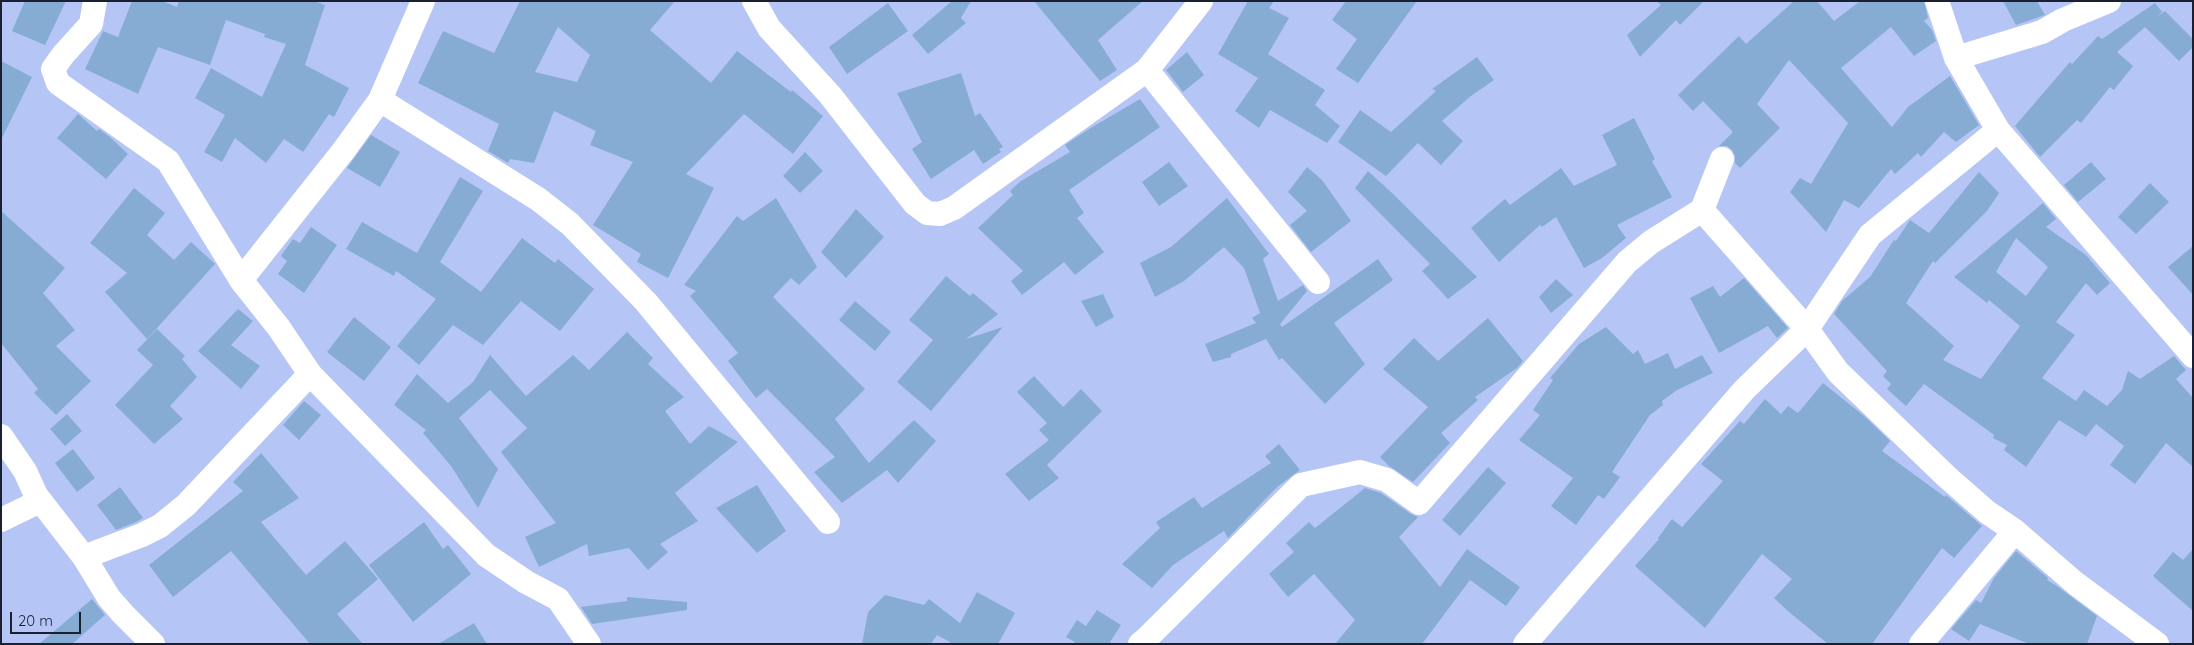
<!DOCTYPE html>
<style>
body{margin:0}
#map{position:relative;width:2194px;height:645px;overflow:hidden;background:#b5c6f6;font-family:Quicksand,sans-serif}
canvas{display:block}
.frame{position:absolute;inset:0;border:2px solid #1a2032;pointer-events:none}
.scale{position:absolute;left:10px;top:612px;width:71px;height:22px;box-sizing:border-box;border:2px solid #1a2032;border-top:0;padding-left:6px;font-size:15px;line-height:18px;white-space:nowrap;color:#1a2032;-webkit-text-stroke:4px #b5c6f6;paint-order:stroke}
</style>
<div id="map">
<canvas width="2194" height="645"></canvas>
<div class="frame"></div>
<div class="scale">20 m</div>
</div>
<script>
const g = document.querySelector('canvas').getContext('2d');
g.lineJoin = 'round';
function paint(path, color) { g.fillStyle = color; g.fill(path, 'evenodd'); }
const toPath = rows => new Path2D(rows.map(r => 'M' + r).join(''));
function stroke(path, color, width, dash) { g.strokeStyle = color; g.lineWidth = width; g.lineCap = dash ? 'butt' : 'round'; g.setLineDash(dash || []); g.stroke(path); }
const building = toPath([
 [25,1,66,1,45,45,12,31],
 [132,1,162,1,177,7,179,1,314,1,325,5,305,65,349,88,334,117,329,114,303,152,284,139,266,163,235,138,222,162,204,152,225,115,195,98,211,68,262,97,286,44,264,37,265,34,226,20,210,65,158,47,138,94,85,69,103,31,118,37],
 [520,1,675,1,650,30,711,83,737,51,791,92,792,90,823,116,793,154,744,114,686,174,714,188,668,278,637,262,641,254,593,225,633,162,590,145,596,131,554,111,534,163,510,159,508,163,488,151,499,124,418,83,443,31,494,53],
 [558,27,590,55,577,82,535,72],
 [952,1,971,1,961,18,966,23,928,54,912,35],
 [1034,1,1143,1,1098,40,1117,70,1100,81],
 [1248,1,1274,1,1269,8,1289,18,1268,54,1325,90,1315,105,1340,126,1327,143,1270,110,1259,128,1235,111,1258,78,1218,54],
 [1346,1,1417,1,1358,83,1336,69,1357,39,1332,20],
 [1656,1,1704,1,1680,25,1676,20,1640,57,1627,35,1661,5],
 [1794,1,1817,1,1834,21,1860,1,1924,1,1928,18,1924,21,1932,30,1936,41,1914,56,1891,27,1841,68,1892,127,1908,107,1950,76,1979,125,1956,142,1944,132,1921,157,1918,153,1895,174,1891,169,1859,208,1844,200,1826,232,1790,192,1800,178,1811,184,1848,123,1789,60,1757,104,1780,128,1740,168,1735,163,1735,156,1732,150,1727,146,1719,146,1733,132,1703,101,1693,111,1678,95,1739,36,1746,44],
 [2003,1,2037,1,2045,15,2016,25],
 [888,3,908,31,847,74,829,47],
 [2155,3,2162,12,2156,17,2165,11,2193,39,2193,47,2179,61,2145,27,2117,52,2133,66,2114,90,2110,87,2081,123,2077,120,2040,157,2015,126,2070,62,2072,64,2098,36,2102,39],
 [1187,52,1204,75,1183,92,1166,70],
 [1477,57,1494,80,1471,96,1442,121,1463,141,1441,165,1418,143,1386,176,1338,142,1360,110,1391,132,1436,91,1432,89],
 [1,61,32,77,1,140],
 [961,73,975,116,980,113,1003,147,999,149,1001,152,983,164,974,150,931,179,912,149,922,142,897,93],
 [1140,99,1160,127,1069,190,1084,213,1077,218,1104,252,1075,275,1064,262,1022,295,1011,281,1023,271,978,228,1013,195,1010,191,1021,181,1070,152,1065,145,1089,129],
 [78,114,97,131,99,129,110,137,128,154,106,179,57,138],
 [1634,118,1655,159,1652,161,1672,197,1617,225,1626,238,1602,258,1584,268,1556,217,1542,227,1540,225,1499,262,1471,228,1505,199,1510,205,1561,168,1574,186,1617,165,1602,135],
 [371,135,400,152,380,187,347,168],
 [805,152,823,171,800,193,783,176],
 [1169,162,1188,186,1159,206,1142,182],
 [2091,162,2106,179,2078,202,2064,185],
 [1307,167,1322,180,1351,221,1311,252,1290,225,1307,211,1288,192],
 [1368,171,1392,193,1477,277,1448,299,1422,271,1430,264,1355,188],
 [1979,172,1999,193,1987,211,1935,263,1933,261,1906,303,1954,346,1943,360,1981,379,2020,326,1989,300,1987,303,1954,277,2043,203,2056,219,2046,227,2086,255,2110,283,2097,295,2086,283,2056,322,2075,335,2042,378,2076,401,2084,390,2107,406,2122,390,2128,371,2140,379,2174,356,2186,370,2176,379,2193,398,2193,467,2166,443,2135,484,2110,465,2124,446,2096,424,2086,437,2059,420,2026,467,2004,450,2007,445,1993,438,1994,435,1924,384,1906,406,1887,389,1891,384,1883,376,1887,371,1834,314,1842,301,1870,277,1894,240,1896,241,1910,220,1929,233],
 [2016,238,2048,267,2026,296,1996,272],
 [460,177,483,191,440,262,481,292,522,238,555,263,558,259,594,289,560,331,521,301,483,345,453,325,419,365,397,346,436,299,396,271,394,276,346,249,362,222,417,253],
 [2150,183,2169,202,2136,234,2118,217],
 [134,188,165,213,147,235,174,260,191,242,215,264,147,339,105,292,127,273,90,243],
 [776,198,817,267,799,285,791,278,773,297,865,389,835,419,869,463,914,420,936,441,898,483,887,470,842,503,814,472,835,457,767,389,756,398,728,361,738,353,690,296,696,291,684,285,737,216,743,221],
 [1227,198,1269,254,1263,259,1278,301,1303,285,1307,291,1280,324,1282,327,1378,259,1393,280,1334,323,1365,364,1325,404,1282,358,1279,360,1266,339,1231,354,1231,357,1213,362,1205,344,1256,323,1252,318,1260,313,1244,268,1224,247,1184,281,1155,297,1140,263,1171,247],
 [856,209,884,237,846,278,821,252],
 [1,211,65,268,43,293,75,330,56,346,91,381,56,415,34,393,38,389,1,343],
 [311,227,337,245,304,293,278,274,287,261,281,256,293,239,300,243],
 [2193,246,2193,295,2168,267],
 [946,276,970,296,973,293,998,314,966,339,1003,327,931,411,897,382,933,340,909,320],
 [1744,278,1788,328,1777,338,1768,326,1719,353,1690,298,1713,286,1720,297],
 [1556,279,1573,295,1551,313,1539,297],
 [1103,294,1114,317,1096,327,1081,301],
 [855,301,891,332,875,351,839,320],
 [238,309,253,321,231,345,260,366,241,389,198,351],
 [354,317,391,347,364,381,327,352],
 [1488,318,1523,361,1517,368,1475,397,1478,400,1441,433,1450,443,1413,482,1389,466,1380,457,1428,407,1383,369,1414,338,1438,361],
 [1606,327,1633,354,1638,350,1645,364,1668,353,1675,369,1702,355,1713,373,1677,390,1662,401,1663,405,1650,415,1612,472,1620,477,1604,499,1598,495,1576,525,1551,506,1573,478,1519,440,1540,415,1533,410,1553,380,1550,378,1579,344],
 [157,329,185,356,182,359,197,377,170,406,183,419,154,444,115,405,153,365,137,350],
 [627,332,653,358,648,364,684,397,665,411,690,444,709,426,738,442,675,493,698,521,660,544,668,552,648,570,629,548,589,556,587,544,539,567,525,537,556,523,501,452,527,428,490,390,459,418,498,469,478,508,451,466,423,433,426,430,394,405,417,374,448,403,473,382,490,355,526,396,573,355,589,370],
 [1034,376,1063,407,1081,389,1102,411,1047,465,1059,478,1029,501,1005,474,1049,440,1039,430,1047,423,1017,392],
 [1823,383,1864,416,1890,441,1882,451,1945,497,1946,495,1982,526,1954,558,1942,548,1872,644,1828,644,1789,612,1774,598,1792,579,1762,554,1705,628,1635,566,1659,539,1658,538,1672,519,1682,527,1723,481,1701,464,1740,421,1744,424,1765,399,1781,414,1788,406,1798,413],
 [304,401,321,415,299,440,283,425],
 [67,414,82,431,65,446,50,429],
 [1279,444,1300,470,1277,487,1228,538,1224,531,1173,565,1152,588,1122,564,1160,528,1156,522,1194,497,1202,508,1271,463,1265,456],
 [73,449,95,478,77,492,55,463],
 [261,453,299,498,261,522,306,575,345,541,378,579,337,614,363,644,310,644,231,551,173,597,149,565,243,491,233,482],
 [1488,467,1506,483,1460,536,1442,520],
 [757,485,786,531,757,553,716,508],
 [120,487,143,518,136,522,116,530,97,505],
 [1365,488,1381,493,1411,514,1418,517,1399,537,1440,587,1467,549,1520,587,1506,606,1470,580,1422,644,1335,644,1355,620,1314,574,1288,597,1269,574,1294,552,1286,543,1309,522,1315,528],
 [424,522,443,549,448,545,471,574,413,622,369,565],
 [2193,549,2193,611,2153,576,2173,552,2183,560],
 [2016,551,2048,578,2047,580,2057,586,2097,616,2087,644,2029,644,1980,624,1969,641,1951,629,1976,600,1981,603,1994,578],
 [977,592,1015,613,998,644,949,644,950,642,937,635,931,644,862,644,868,612,885,595,924,605,929,599,960,623],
 [627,597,687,602,687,610,592,624,581,607,627,601],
 [92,599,105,615,72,644,39,644],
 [1097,610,1121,625,1110,642,1113,644,1074,644,1075,642,1066,637,1077,620,1086,626],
 [474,623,487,644,438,644]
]);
const minor = toPath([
 [95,1,91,24,63,55,53,69,58,83,168,161,241,280,279,328,310,374,486,555,526,582,558,599,589,644],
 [754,1,769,28,830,95,915,204,927,213,940,214,954,208,1147,70,1201,1],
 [1937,1,1956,58,1998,130,2193,356],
 [1956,58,2042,32,2063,20,2109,1],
 [1147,70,1318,282],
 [380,100,538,199,570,224,646,302,828,522],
 [1722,159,1702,210,1807,329,1838,372,1947,477,1987,512,2015,531,2075,583,2157,644],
 [241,280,344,150,380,100,423,1],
 [1,436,25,471,36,495,84,557,109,598,123,614,153,644],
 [1,520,40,501],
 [84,557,142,535,160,526,186,505,310,374],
 [1140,644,1146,639,1301,485,1360,472,1387,480,1419,503,1627,262,1651,242,1702,210],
 [1525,644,1744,390,1807,329,1870,235,1998,130],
 [1921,644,2015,531]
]);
paint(building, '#86acd4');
stroke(minor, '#fff', 24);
</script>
